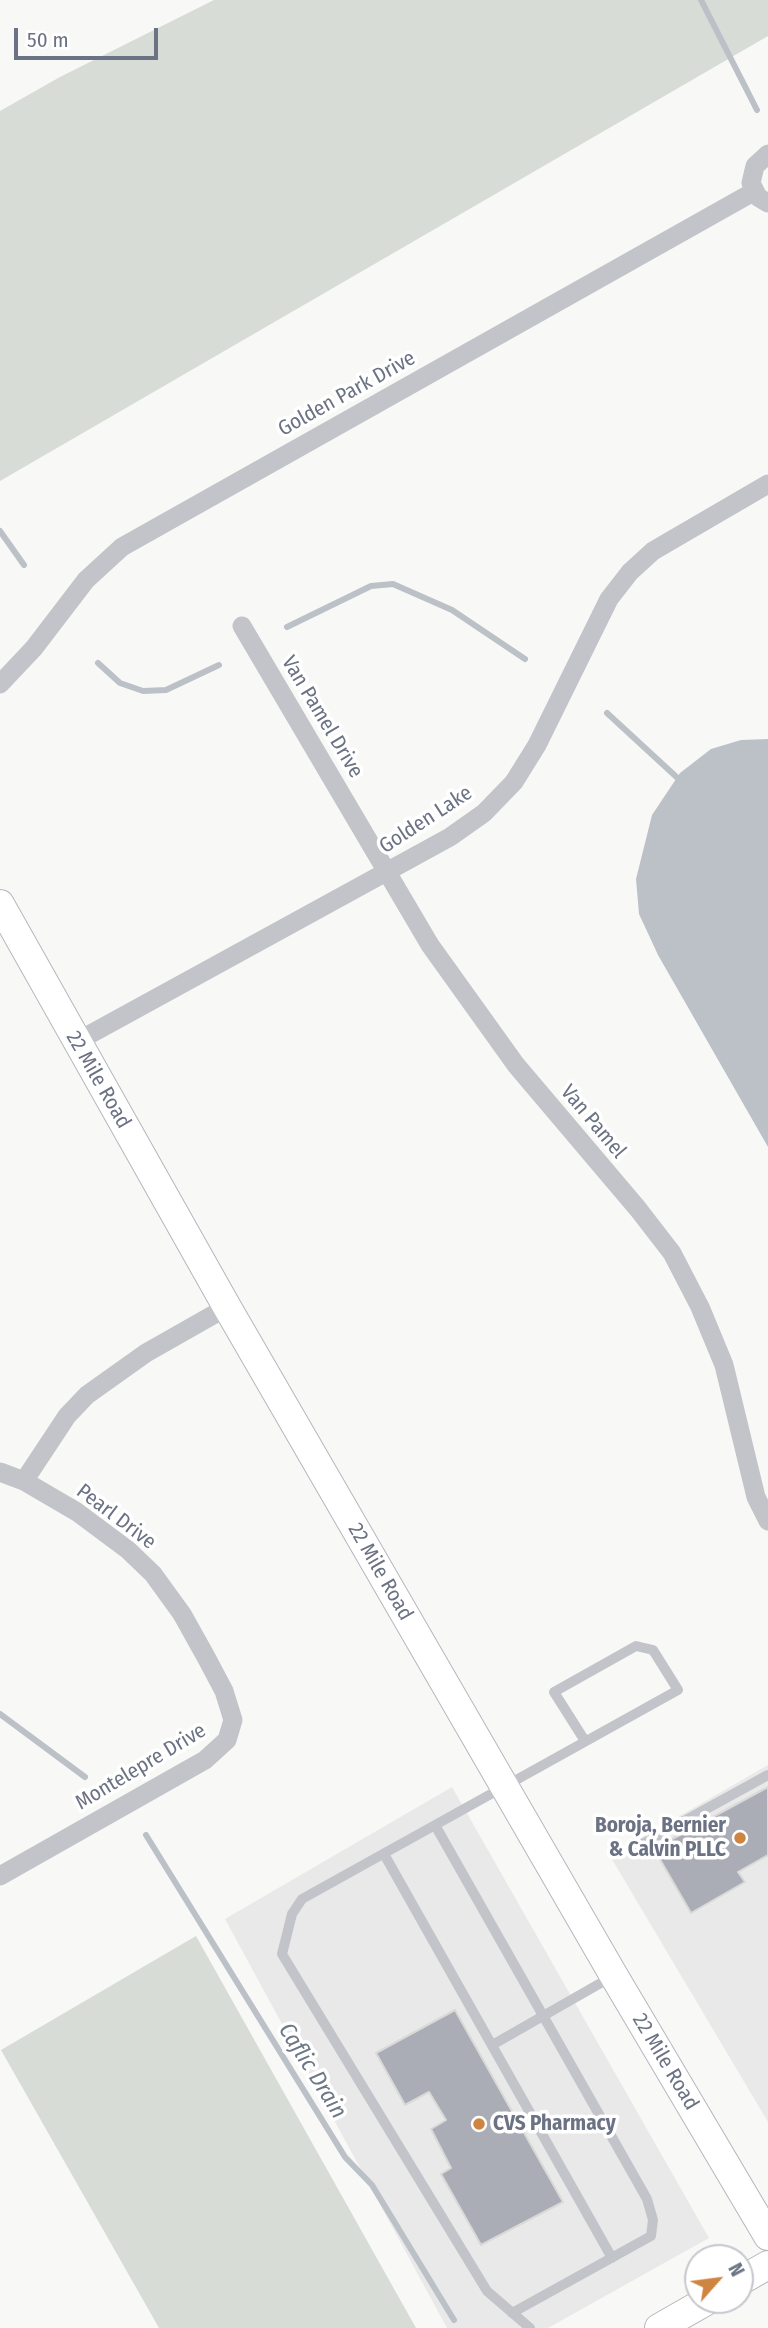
<!DOCTYPE html>
<style>
body{margin:0}
#map{position:relative;width:768px;height:2328px;overflow:hidden;background:#f8f8f6;font-family:"Fira Sans Condensed",sans-serif}
canvas{display:block}
.north{position:absolute;left:684px;top:2244px;width:70px;height:70px;box-sizing:border-box;background:#fff;border:2px solid #c4c7cd;border-radius:50%;rotate:62deg;font-size:19px;font-weight:700;line-height:28px;text-align:center;color:#6b7283}
.north::after{content:'';display:block;margin:auto;width:24px;height:32px;background:#ce8541;clip-path:polygon(50% 0,100% 100%,50% 72%,0 100%)}
.scale{position:absolute;left:14px;top:28px;width:144px;height:32px;box-sizing:border-box;border:4px solid #6b7283;border-top:0;padding-left:9px;font-size:21px;line-height:24px;white-space:nowrap;color:#6b7283;-webkit-text-stroke:5px #fff;paint-order:stroke}
</style>
<div id="map">
<canvas width="768" height="2328"></canvas>
<div class="north">N</div>
<div class="scale">50 m</div>
</div>
<script>
const g = document.querySelector('canvas').getContext('2d');
g.lineJoin = 'round';
function paint(path, color) { g.fillStyle = color; g.fill(path, 'evenodd'); }
const toPath = rows => new Path2D(rows.map(r => 'M' + r).join(''));
function stroke(path, color, width, dash) { g.strokeStyle = color; g.lineWidth = width; g.lineCap = dash ? 'butt' : 'round'; g.setLineDash(dash || []); g.stroke(path); }
function label(font, color, halo, rows, align = 'center') {
  g.font = font + ' "Fira Sans Condensed",sans-serif'; g.lineWidth = 7; g.setLineDash([]); g.textBaseline = 'middle'; g.strokeStyle = halo; g.fillStyle = color; for (const [text, x, y, turn = 0] of rows) {
    g.save(); g.translate(x, y); g.rotate((+turn || 0) * Math.PI / 180); g.textAlign = isNaN(turn) ? turn : align; if (halo) g.strokeText(text, 0, 0); g.fillText(text, 0, 0); g.restore();
  }
}
const built = toPath([
 [768,1765,768,2122,610,1856],
 [452,1787,709,2238,548,2328,447,2328,225,1919]
]);
const green = toPath([
 [214,0,768,0,768,36,0,481,0,111,60,77],
 [196,1936,416,2328,159,2328,1,2050]
]);
const water = toPath([
 [768,739,768,1147,658,955,639,914,636,879,652,815,680,773,711,749,741,740]
]);
const stream = toPath([
 [701,0,757,110],
 [0,531,24,565],
 [287,627,371,586,393,584,452,610,525,659],
 [98,663,120,683,143,691,166,690,219,665],
 [607,713,683,783],
 [0,1714,85,1777],
 [146,1835,345,2157,372,2185,454,2320]
]);
const building = toPath([
 [768,1787,768,1855,738,1872,745,1882,691,1913,654,1849,768,1787],
 [455,2010,563,2202,481,2245,441,2174,451,2168,431,2129,446,2120,429,2092,405,2105,376,2053,455,2010]
]);
const lane = toPath([
 [435,1825,647,2199,653,2220,651,2236,512,2313],
 [637,1847,768,1775],
 [384,1854,612,2258],
 [494,2044,613,1976],
 [530,2328,487,2291,282,1954,292,1914,302,1899,678,1690,653,1650,636,1646,554,1692,585,1741]
]);
const street = toPath([
 [768,154,755,166,751,183,758,197,768,203],
 [242,626,430,945,516,1065,638,1209,672,1253,700,1307,724,1365,756,1497,768,1521],
 [0,684,34,648,86,580,122,547,755,191],
 [76,1042,450,837,484,813,514,782,537,745,609,599,630,572,653,551,768,484],
 [0,1472,24,1481,77,1512,128,1550,153,1574,182,1614,206,1657,224,1691,233,1720,227,1740,205,1760,0,1876],
 [24,1481,67,1416,87,1395,146,1353,227,1307]
]);
const secondary = toPath([
 [0,904,227,1307,614,1976,768,2236],
 [740,2281,768,2265],
 [659,2328,708,2300]
]);
const markers = [
 [740,1838,7,"#ce8541"],
 [479,2124,7,"#ce8541"]
];
const streetNames = [
 ["Golden Park Drive",347,394,-29],
 ["Van Pamel Drive",322,717,59],
 ["Golden Lake",426,820,-33],
 ["22 Mile Road",98,1080,60],
 ["Van Pamel",593,1122,50],
 ["Pearl Drive",116,1517,37],
 ["22 Mile Road",380,1572,60],
 ["Montelepre Drive",141,1767,-31],
 ["22 Mile Road",665,2062,59]
];
const poiNames = [
 ["Boroja, Bernier",726,1826],
 ["& Calvin PLLC",726,1850],
 ["CVS Pharmacy",493,2124,"left"]
];
const waterNames = [
 ["Caflic Drain",312,2071,58]
];
paint(built, '#e9e9e9');
paint(green, '#d7dcd6');
paint(water, '#bcc1c8');
stroke(stream, '#bcc1c8', 6);
paint(building, '#aaadb5');
stroke(building, '#d9dad8', 2);
stroke(secondary, '#b5b7bd', 30);
stroke(lane, '#c2c4c9', 10);
stroke(street, '#c2c4c9', 19);
stroke(secondary, '#fff', 28);
for (const [x, y, r, color] of markers) { const dot = new Path2D(); dot.arc(x, y, r, 0, 2 * Math.PI); g.fillStyle = color; g.fill(dot); stroke(dot, '#fff', 2.5); }
label('21px', '#6b7283', '#fff', streetNames);
label('bold 21px', '#6b7283', '#fff', poiNames, 'right');
label('italic 23px', '#6c7885', '#fff', waterNames);
</script>
